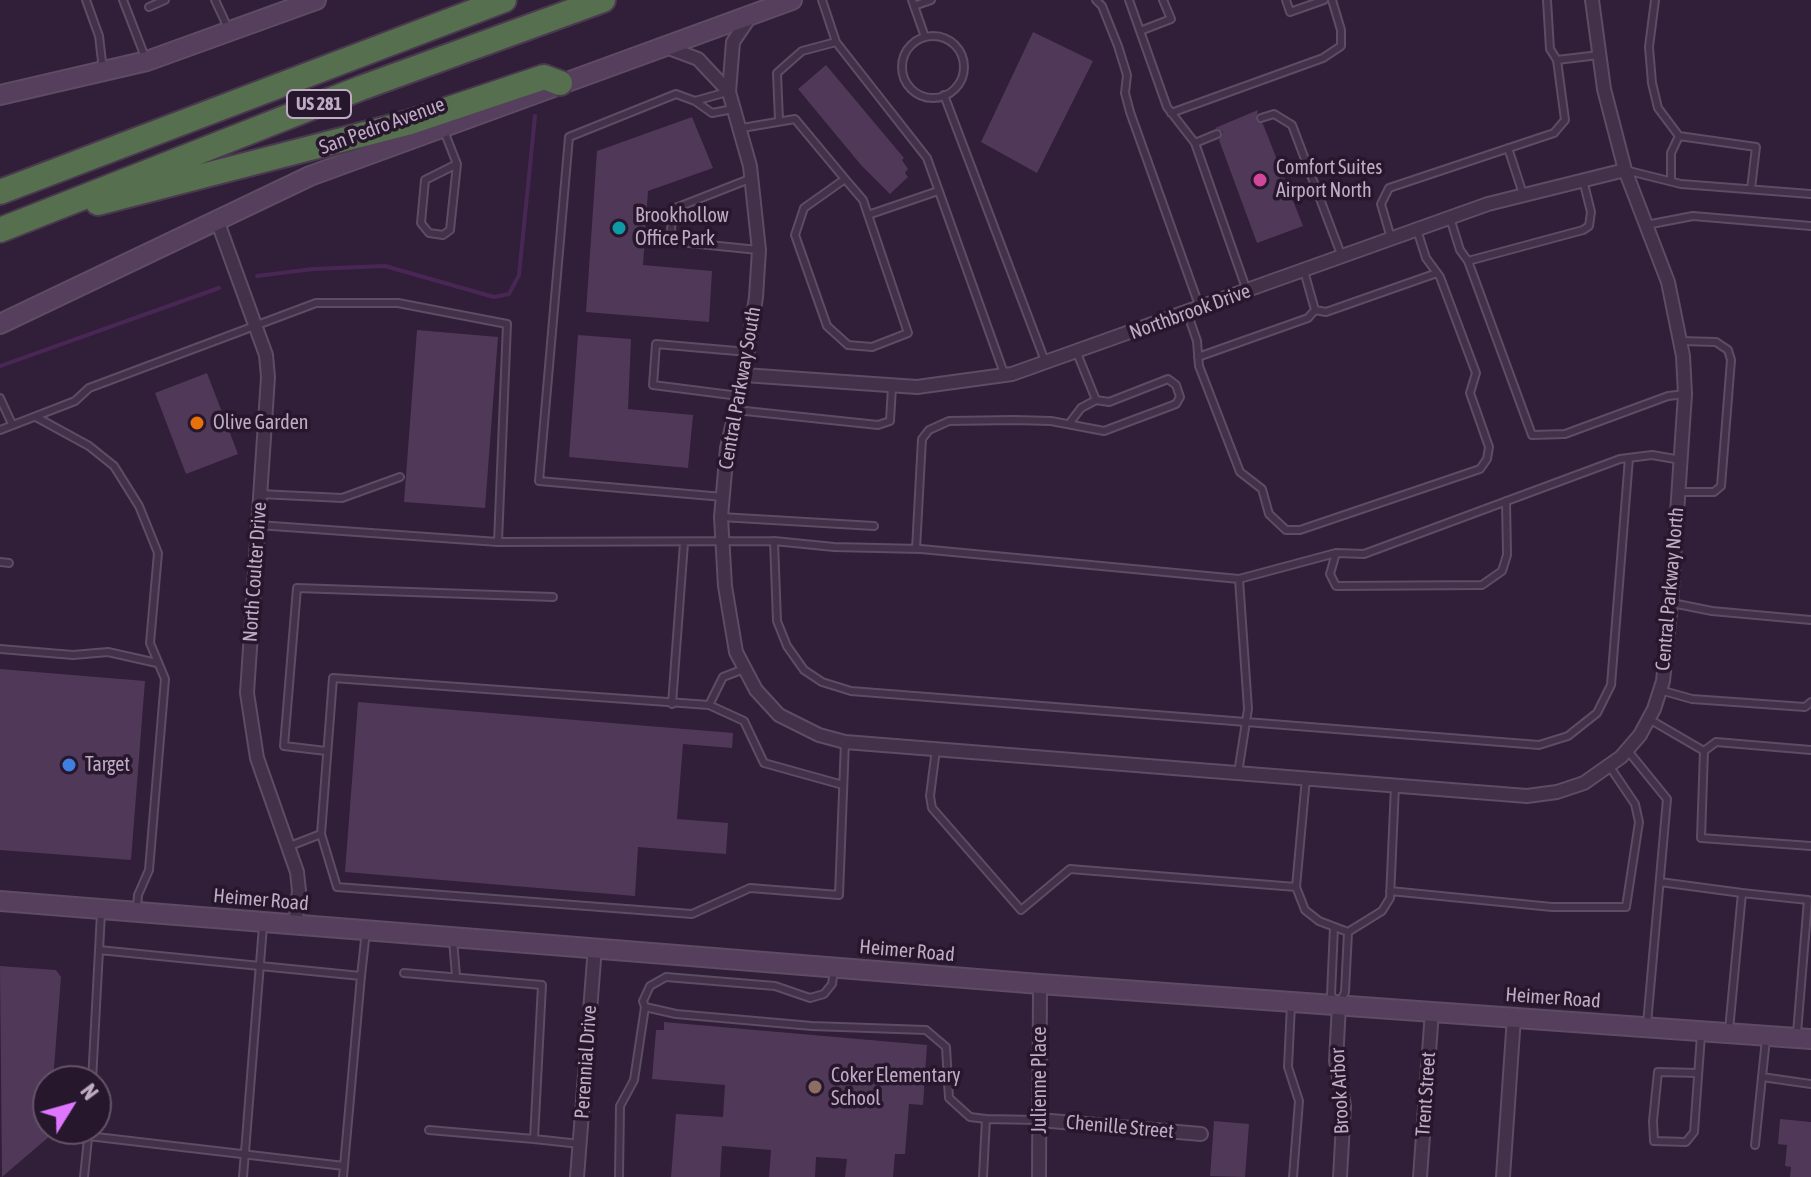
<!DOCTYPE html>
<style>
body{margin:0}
#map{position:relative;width:1811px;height:1177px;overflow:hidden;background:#311e38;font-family:"Asap Condensed",sans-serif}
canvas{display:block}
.north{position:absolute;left:32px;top:1065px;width:80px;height:80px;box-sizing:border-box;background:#27172c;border:2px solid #645269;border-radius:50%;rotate:53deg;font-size:22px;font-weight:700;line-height:32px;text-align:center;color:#bfabc5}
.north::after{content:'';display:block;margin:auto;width:28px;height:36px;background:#df76ff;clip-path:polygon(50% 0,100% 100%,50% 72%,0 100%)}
</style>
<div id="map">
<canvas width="1811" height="1177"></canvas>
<div class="north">N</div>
</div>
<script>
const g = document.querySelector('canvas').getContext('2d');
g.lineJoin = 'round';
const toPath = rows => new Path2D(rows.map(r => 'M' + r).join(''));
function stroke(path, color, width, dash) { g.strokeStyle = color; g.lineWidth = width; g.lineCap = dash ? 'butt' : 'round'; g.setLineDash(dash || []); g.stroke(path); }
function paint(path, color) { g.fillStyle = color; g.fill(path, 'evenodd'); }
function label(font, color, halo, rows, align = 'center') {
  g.font = font + ' "Asap Condensed",sans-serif'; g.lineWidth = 7; g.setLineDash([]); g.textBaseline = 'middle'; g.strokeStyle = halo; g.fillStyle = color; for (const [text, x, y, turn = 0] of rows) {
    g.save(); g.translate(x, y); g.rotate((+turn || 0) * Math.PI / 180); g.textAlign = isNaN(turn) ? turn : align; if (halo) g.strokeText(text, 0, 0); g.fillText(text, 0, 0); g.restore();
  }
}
const stream = toPath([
 [257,276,313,269,385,266,494,297,509,294,519,275,535,116],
 [0,366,219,288]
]);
const building = toPath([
 [1033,32,1093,61,1037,173,981,142],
 [826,65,904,158,902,160,908,169,905,173,908,177,890,194,861,165,798,89],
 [1258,110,1256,120,1263,124,1303,226,1257,243,1219,140,1223,132,1215,128],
 [692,117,713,168,648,191,643,265,712,271,709,322,586,312,597,151],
 [417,330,498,337,485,508,404,502],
 [578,335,631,339,628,409,693,415,688,468,569,457],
 [207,373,238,454,186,474,155,393],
 [0,669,145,681,131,860,0,850],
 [358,702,733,733,732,748,683,744,677,819,728,823,726,854,638,847,635,896,345,872],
 [0,966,56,970,61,977,53,1081,48,1081,48,1129,58,1129,2,1177],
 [664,1022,927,1045,923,1105,909,1104,905,1154,895,1154,893,1177,845,1177,847,1159,816,1157,815,1177,769,1177,771,1150,722,1146,720,1177,671,1177,676,1114,723,1117,725,1085,652,1079,656,1030,664,1030],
 [1780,1119,1811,1122,1811,1177,1790,1177,1791,1167,1785,1166,1787,1145,1778,1144],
 [1214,1121,1249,1124,1245,1177,1210,1176]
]);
const lane = toPath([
 [86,0,99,36,103,70],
 [123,0,145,57],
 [215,0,228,28],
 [822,0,836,42,927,158,1005,376],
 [912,0,925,37],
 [1096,0,1102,6,1118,46,1127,75,1125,93,1130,112,1200,308],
 [1129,0,1140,31,1171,19,1163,0],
 [1286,0,1290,12,1324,0],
 [1547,0,1550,49,1557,60,1599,55],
 [1655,0,1649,47,1652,83,1658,108,1679,136],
 [914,6,931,0],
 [149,7,165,0],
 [1140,31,1167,107,1195,143,1247,291],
 '902 67a31 31 0 1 1 62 0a31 31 0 1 1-62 0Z',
 [944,95,1045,361],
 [695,101,727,92],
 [1171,113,1323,58,1341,46,1341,30,1332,0],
 [1261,118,1274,114,1292,125,1342,257],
 [779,120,777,73,802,51,836,42],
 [742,128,795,119,845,179,804,208,795,235,827,326,848,345,872,347,908,333,863,200,845,179],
 [444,131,457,164,450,230,443,235,429,233,421,223,425,180,457,164],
 [1195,143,1217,134],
 [1508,148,1523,194],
 [1625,170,1681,184,1811,194],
 [752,178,673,209,670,241,758,250],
 [1671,181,1671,153,1679,136,1756,147,1751,189],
 [868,215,938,191],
 [1450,218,1460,250,1468,261,1583,230,1589,226,1591,212,1583,180],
 [1646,225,1693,216,1811,226],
 [1391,238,1381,204,1389,188,1554,133,1565,120,1557,60],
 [1468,261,1532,435,1565,434,1668,396,1685,394],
 [1304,271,1315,310,1326,312,1437,273],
 [1187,312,1197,341,1199,366,1240,472,1262,489,1269,514,1286,530,1300,530,1480,469,1487,459,1489,447,1470,393,1476,373,1440,277,1426,258,1417,230],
 [1198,357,1308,318,1315,310],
 [739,396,653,385,656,344,748,352],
 [0,398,12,424],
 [736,410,878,425,890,421,892,387],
 [36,417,89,446,114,466,139,506,158,553,150,643,165,679,149,870,138,895,137,908],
 [1069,424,1081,408,1096,400],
 [0,430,75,401,89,388,316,303,398,303,507,324,498,542],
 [1679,492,1714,492,1721,486,1731,360,1728,350,1716,342,1681,341],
 [260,494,342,498,400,477],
 [723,497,539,481,569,137,676,94,695,101,712,113,733,109],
 [721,517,874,526],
 [258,525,498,542,774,541,834,547,921,549,1239,579,1336,553,1364,554,1620,459,1652,455,1681,460],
 [774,541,777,621,787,646,804,670,822,682,851,691,1539,745,1568,736,1597,713,1611,685,1629,458],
 [916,549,922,439,929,430,949,421,1014,420,1051,421,1104,431,1176,404,1180,397,1176,385,1168,379,1109,402,1096,400,1077,353],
 [1336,553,1330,574,1336,586,1482,585,1502,571,1507,555,1506,501],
 [0,562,9,563],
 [1672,603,1712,611,1811,620],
 [0,649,73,655,108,652,157,663],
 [1660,690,1692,699,1805,707,1811,702],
 [672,704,684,543],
 [709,705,744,721,764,763,843,785],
 [1649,719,1704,751],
 [936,749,930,796,932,808,1021,910,1070,869,1296,887,1306,778],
 [326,751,284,746,297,588,553,597],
 [1628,751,1667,799,1647,1024],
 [1704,751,1701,838,1811,846],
 [1704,751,1716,742,1811,750],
 [1238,773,1248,709,1239,579],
 [321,834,337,887,692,914,750,888,839,895,845,742],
 [290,846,321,834,333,678,709,705,723,677,744,669],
 [1660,882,1742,893,1729,1030],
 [1296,887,1305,910,1319,921,1348,932,1382,911,1390,898,1395,786],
 [1390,891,1552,907,1626,907,1639,822,1635,804,1610,767],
 [1742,893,1808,900,1797,1033],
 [1334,927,1331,995,1339,1005,1345,992,1348,932],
 [453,940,456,976],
 [99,950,361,976,366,931],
 [834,970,832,984,824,994,810,998,775,986,666,977,650,986,643,1001,645,1007,676,1014,812,1026,926,1030,946,1047,949,1098,970,1117,986,1119],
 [404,973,542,985,534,1139,580,1144],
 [1291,1005,1288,1067,1299,1101,1293,1177],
 [1766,1039,1762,1077,1811,1084],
 [1698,1073,1658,1072,1653,1121,1654,1141,1686,1142,1694,1132,1701,1035],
 [92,1081,101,913],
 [429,1130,534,1139],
 [88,1136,344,1166],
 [1755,1145,1762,1077],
 [84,1177,89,1129],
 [243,1177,263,926],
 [343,1177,361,976],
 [619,1177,620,1106,634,1080,645,1007],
 [983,1177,986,1119,1039,1120]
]);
const street = toPath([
 [666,47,698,59,729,92,750,166,759,250,756,297,744,375,727,448,721,517,725,586,736,652,756,690,779,715,819,735,845,742,1527,796,1557,792,1584,783,1621,757,1640,735,1654,709,1663,681,1671,603,1685,394,1683,356,1668,282,1625,170,1604,89,1592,0],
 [729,92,733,42,750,17],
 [217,220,266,355,268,377,247,693,257,758,297,872,299,891,295,925],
 [744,375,917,387,1012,374,1488,204,1625,170],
 [1339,1005,1336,1061,1344,1106,1340,1177],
 [1039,1120,1201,1134],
 [577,1177,595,947],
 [1039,1177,1040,984],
 [1420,1177,1432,1011],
 [1503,1177,1514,1017]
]);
const secondary = toPath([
 [0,95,147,61,316,0],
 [0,324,310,176,792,0],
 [0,901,1040,984,1811,1039]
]);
const highway = toPath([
 [0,192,504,0],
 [98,203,407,123,544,77,560,83],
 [0,230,361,88,603,0]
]);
const markers = [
 [1260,180,8,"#d1479c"],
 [619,228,8,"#0f9aa8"],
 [197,423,8,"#e8710a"],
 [69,765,8,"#3f7fe0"],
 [815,1087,8,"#8d6e63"]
];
const shields = [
 [319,104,64]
];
const shieldNames = [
 ["US 281",319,104]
];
const streetNames = [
 ["San Pedro Avenue",382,126,-20],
 ["Northbrook Drive",1190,312,-20],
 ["Central Parkway South",740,388,-80],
 ["North Coulter Drive",255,572,-86],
 ["Central Parkway North",1670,589,-85],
 ["Heimer Road",261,900,5],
 ["Heimer Road",907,951,5],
 ["Heimer Road",1553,998,4],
 ["Perennial Drive",586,1062,-86],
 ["Julienne Place",1040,1080,-90],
 ["Brook Arbor",1340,1091,-93],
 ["Trent Street",1426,1094,-86],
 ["Chenille Street",1120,1127,5]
];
const poiNames = [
 ["Comfort Suites",1276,168],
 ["Airport North",1276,191],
 ["Brookhollow",635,216],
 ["Office Park",635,239],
 ["Olive Garden",213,423],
 ["Target",85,765],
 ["Coker Elementary",831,1076],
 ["School",831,1099]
];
stroke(stream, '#492755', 4);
paint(building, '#503958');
stroke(lane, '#5d4c63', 10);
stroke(street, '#5d4c63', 16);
stroke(secondary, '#5d4c63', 22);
stroke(highway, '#4a394f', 28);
stroke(lane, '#423148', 6);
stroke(street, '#423148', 12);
stroke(secondary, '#553f5c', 18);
stroke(highway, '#566f4e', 24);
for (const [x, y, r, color] of markers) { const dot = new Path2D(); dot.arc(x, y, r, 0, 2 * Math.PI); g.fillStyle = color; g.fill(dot); stroke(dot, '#27172c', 3); }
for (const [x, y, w] of shields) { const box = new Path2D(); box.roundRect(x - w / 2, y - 14, w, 28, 6); g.fillStyle = '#27172c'; g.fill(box); stroke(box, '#bfabc5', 2); }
label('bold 18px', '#bfabc5', null, shieldNames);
label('20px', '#bfabc5', '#27172c', streetNames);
label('20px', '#bfabc5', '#27172c', poiNames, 'left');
</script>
